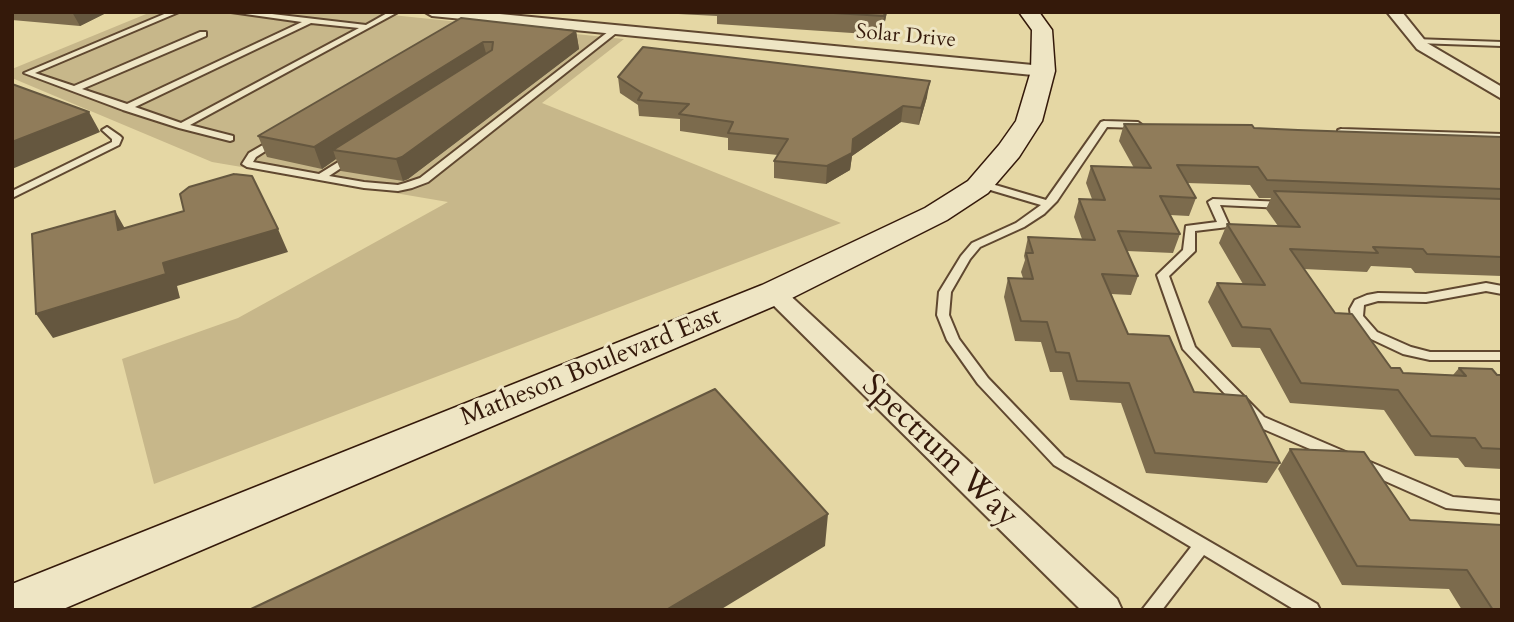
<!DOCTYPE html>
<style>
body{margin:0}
#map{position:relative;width:1514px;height:622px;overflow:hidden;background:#e5d7a4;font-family:Cardo,serif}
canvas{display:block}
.frame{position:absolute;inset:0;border:14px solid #34190a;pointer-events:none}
</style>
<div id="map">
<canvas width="1514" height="622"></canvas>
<div class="frame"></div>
</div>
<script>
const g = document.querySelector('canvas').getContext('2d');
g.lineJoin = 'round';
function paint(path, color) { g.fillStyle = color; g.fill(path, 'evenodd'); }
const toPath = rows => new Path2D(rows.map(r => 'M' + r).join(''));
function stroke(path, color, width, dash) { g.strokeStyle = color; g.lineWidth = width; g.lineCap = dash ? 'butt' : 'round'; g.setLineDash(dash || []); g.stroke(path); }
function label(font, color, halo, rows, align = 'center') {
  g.font = font + ' Cardo,serif'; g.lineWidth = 6; g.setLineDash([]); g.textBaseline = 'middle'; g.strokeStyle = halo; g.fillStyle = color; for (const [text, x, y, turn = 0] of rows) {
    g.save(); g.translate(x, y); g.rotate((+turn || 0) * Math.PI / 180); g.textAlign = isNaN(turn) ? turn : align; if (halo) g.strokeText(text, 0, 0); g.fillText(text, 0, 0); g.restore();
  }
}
const green = toPath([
 [151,12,363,12,624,39,542,103,841,223,154,484,122,359,238,318,448,202,212,162,12,78,12,69]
]);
const lane = toPath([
 [169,12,179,12,35,73,74,86,200,32,206,32,206,36,82,89,127,104,302,22,231,12,255,12,366,25,389,12,398,12,190,125,233,136,233,140,230,141,179,128,123,110,24,73,169,12],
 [311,23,359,28,181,123,135,107,311,23],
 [613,28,620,30,428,182,412,188,398,191,364,188,247,167,242,164,249,153,275,138,278,139,278,143,256,157,253,162,319,174,353,153,358,156,356,158,329,176,364,182,398,185,405,183,420,178,613,28],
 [1414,39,1502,42,1502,46,1417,43,1414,43,1414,39],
 [1104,121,1138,122,1142,125,1138,128,1107,127,1057,201,1044,214,1024,227,980,247,970,259,951,292,949,315,959,339,988,378,1064,457,1317,604,1320,610,1295,610,1204,555,1162,610,1142,610,1191,547,1054,465,978,384,947,340,937,315,939,292,961,256,972,243,1016,223,1041,205,977,186,977,182,985,182,1046,200,1101,122,1104,121],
 [107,127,120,136,122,138,119,145,12,198,12,191,112,142,112,139,102,130,107,127],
 [1341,129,1502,134,1502,140,1338,134,1338,130,1341,129],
 [1213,199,1283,202,1288,205,1283,208,1220,205,1229,225,1228,227,1195,231,1195,251,1169,276,1195,347,1264,417,1348,453,1350,457,1348,461,1343,463,1338,461,1254,425,1183,349,1157,275,1183,250,1186,226,1217,222,1208,202,1213,199],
 [1486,283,1502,286,1502,294,1486,291,1426,302,1378,301,1364,305,1363,316,1377,332,1411,347,1430,352,1502,352,1502,360,1430,360,1403,354,1369,338,1351,317,1350,309,1355,300,1367,295,1378,293,1426,294,1486,283],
 [1363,459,1453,497,1502,501,1502,513,1446,508,1358,469,1356,465,1358,461,1363,459]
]);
const street = toPath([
 [425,12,479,12,1043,66,1051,71,1043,76,432,16,425,12],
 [1387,12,1402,12,1427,43,1502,87,1502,99,1417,49,1387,12],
 [774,286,782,288,1117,599,1122,610,1081,610,766,298,762,293,766,288,774,286]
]);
const secondary = toPath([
 [1019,12,1039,12,1052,30,1055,71,1042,121,1019,157,988,193,947,220,786,301,61,610,12,610,12,584,762,285,925,208,968,181,999,145,1016,121,1031,71,1032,30,1019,12]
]);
const wall = toPath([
 [12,12,108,12,80,26,12,20],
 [640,12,887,12,882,35,717,24,717,16],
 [461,18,576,31,579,49,408,179,403,181,341,171,336,159,322,169,267,157,258,136],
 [618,77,927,97,919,125,901,122,852,156,850,170,826,184,774,178,774,161,778,155,728,150,728,138,680,131,680,119,639,116,638,105,620,93],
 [1124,124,1502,137,1502,276,1415,273,1411,268,1371,266,1367,272,1304,269,1335,313,1391,368,1403,373,1453,375,1459,368,1502,375,1502,469,1465,467,1458,458,1415,456,1384,410,1290,403,1260,348,1232,347,1208,302,1217,283,1243,284,1219,243,1227,224,1278,226,1266,209,1271,198,1259,198,1250,185,1187,183,1196,198,1189,216,1170,215,1180,234,1173,253,1127,251,1138,276,1131,295,1111,294,1128,334,1194,392,1280,463,1267,483,1146,473,1121,403,1070,400,1062,372,1050,372,1041,342,1015,341,1004,297,1008,278,1023,278,1021,272,1025,260,1024,256,1028,237,1082,239,1074,217,1079,199,1092,199,1086,183,1091,166,1134,168,1119,141],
 [1290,449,1410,520,1502,525,1502,610,1462,610,1449,589,1342,585,1278,469]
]);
const shadedWall = toPath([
 [72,12,108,12,80,26],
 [885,12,887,12,882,35,884,16],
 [576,31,579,49,408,179,403,181,396,159],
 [483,42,488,61,333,150,336,159,322,169,314,147],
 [930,81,927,97,919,125,921,108],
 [903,106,901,122,852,156,850,170,826,184,827,166,853,139],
 [89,112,100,132,12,169,12,142],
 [115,211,128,234,118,230],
 [278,229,288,252,177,286,180,298,53,338,36,314,163,263],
 [828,514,825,546,720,610,666,610]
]);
const building = toPath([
 [817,12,885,12,884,16,817,12],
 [461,18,576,31,402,157,396,159,333,150,492,50,493,42,483,42,314,147,258,136,461,18],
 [643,47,930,81,921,108,903,106,853,139,852,153,827,166,774,161,788,139,728,133,733,122,679,114,689,104,638,100,642,93,618,77,643,47],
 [12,84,89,112,12,142,12,84],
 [1124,124,1252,125,1254,128,1298,130,1502,137,1502,189,1267,180,1258,167,1177,165,1196,198,1160,196,1180,234,1118,231,1138,276,1102,274,1128,334,1169,336,1194,392,1246,396,1280,463,1155,453,1129,383,1077,381,1069,353,1056,352,1047,322,1021,321,1008,278,1033,279,1026,253,1033,253,1028,237,1095,240,1079,199,1105,200,1091,166,1151,168,1124,124],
 [234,174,252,176,278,229,163,263,166,274,36,314,32,234,115,211,118,230,184,211,180,194,189,187,234,174],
 [1274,191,1502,199,1502,257,1427,254,1423,249,1373,247,1378,253,1290,249,1335,313,1352,314,1391,368,1400,368,1403,373,1466,376,1459,368,1492,369,1497,375,1502,375,1502,449,1482,448,1475,438,1431,436,1398,390,1301,383,1270,329,1242,327,1217,283,1265,285,1227,224,1300,227,1274,191],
 [715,389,828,514,666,610,249,610,715,389],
 [1290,449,1364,452,1410,520,1502,525,1502,610,1493,610,1467,570,1357,566,1290,449]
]);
const farStreetnames = [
 ["Solar Drive",906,37,5]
];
const streetNames = [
 ["Matheson Boulevard East",591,368,-22]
];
const nearStreetnames = [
 ["Spectrum Way",939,452,44]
];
paint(green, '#c7b78a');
stroke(lane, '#604830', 4);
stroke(street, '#604830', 4);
stroke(secondary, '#34190a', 3);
paint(lane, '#eee5c4');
paint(street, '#eee5c4');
paint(secondary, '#eee5c4');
paint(wall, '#7c6b4d');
paint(shadedWall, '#65573f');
paint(building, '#907c5a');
stroke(building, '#65573f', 2);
label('21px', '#34190a', '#eee5c4', farStreetnames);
label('26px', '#34190a', '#eee5c4', streetNames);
label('32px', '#34190a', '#eee5c4', nearStreetnames);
</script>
